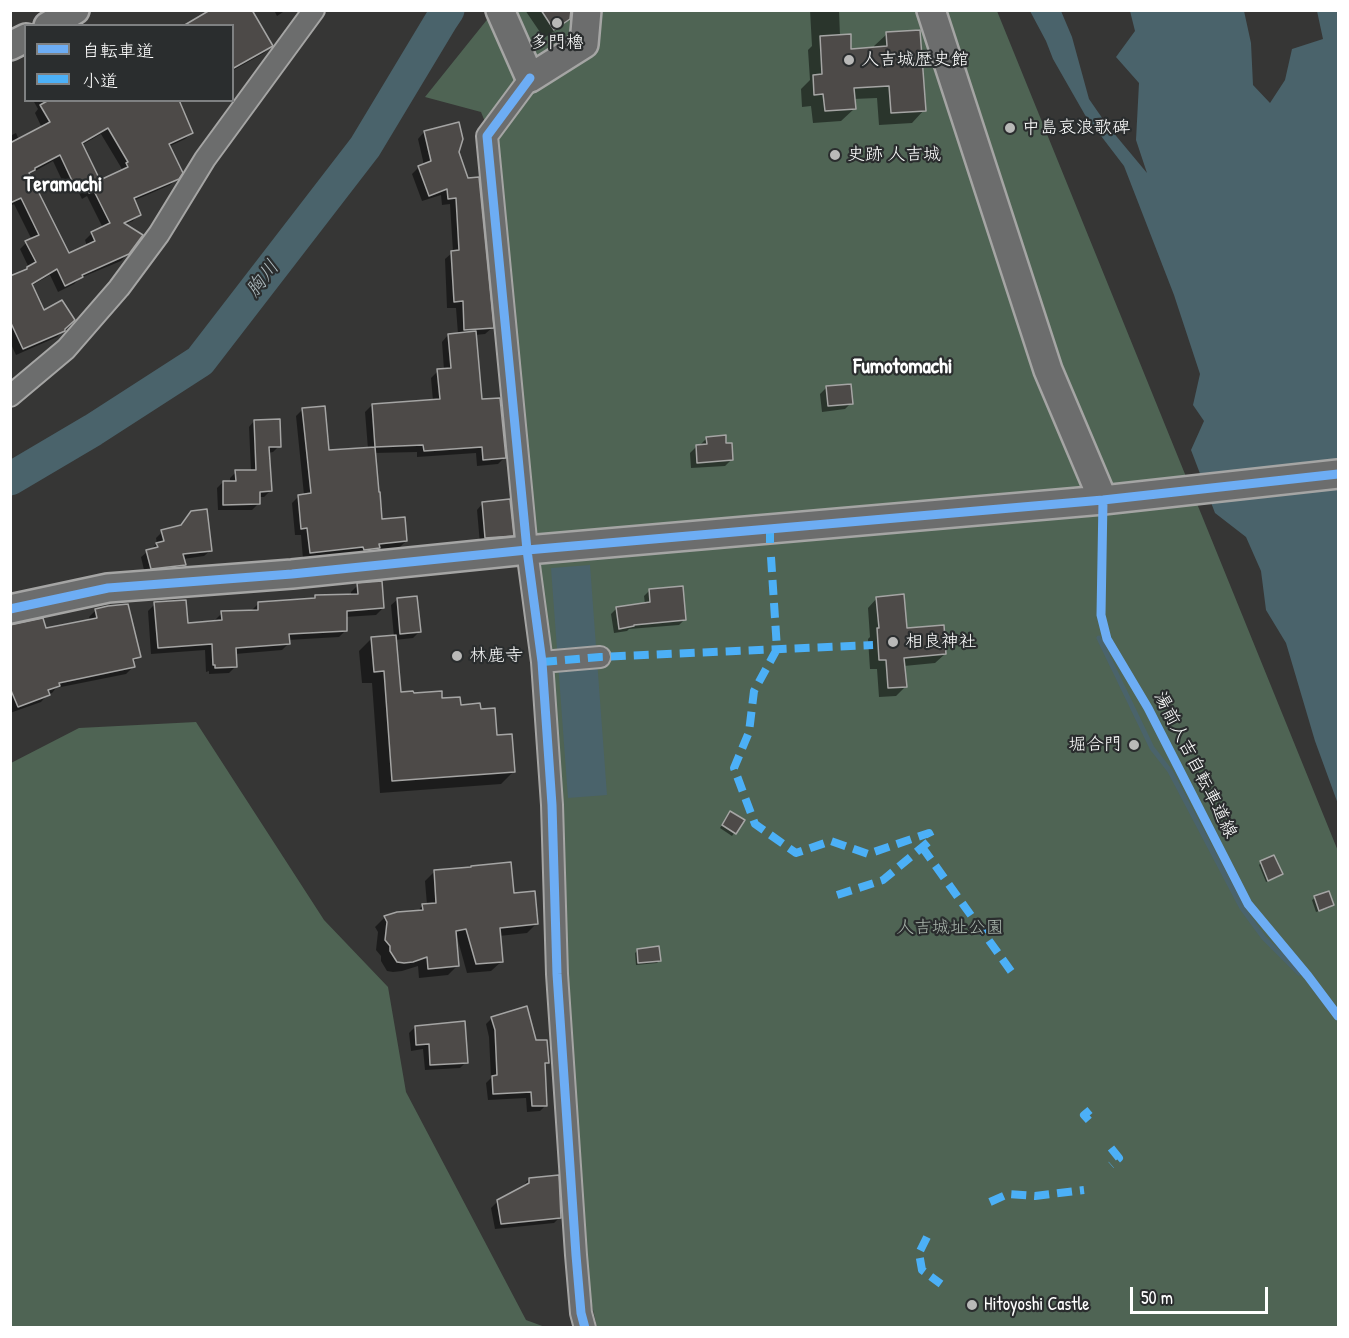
<!DOCTYPE html>
<meta charset="utf-8">
<style>
body{margin:0}
#map{position:relative;width:1349px;height:1338px;overflow:hidden;background:#363635;font-family:"Patrick Hand","Klee One",sans-serif}
canvas{display:block}
.frame{position:absolute;inset:0;border:12px solid #fff;pointer-events:none}
.legend{position:absolute;left:24px;top:24px;width:210px;height:78px;box-sizing:border-box;background:#2a2d2e;border:2px solid #7f8182;margin:0;padding:8px 10px;list-style:none;font-size:18px;color:#fff}
.legend li{display:flex;align-items:center;gap:12px;height:30px}
.legend b{width:30px;border:2px solid #7f8182}
.scale{position:absolute;left:1130px;top:1287px;width:138px;height:27px;box-sizing:border-box;border:3px solid #fff;border-top:0;padding-left:8px;font-size:18px;line-height:21px;white-space:nowrap;color:#fff;-webkit-text-stroke:4px #2a2d2e;paint-order:stroke}
</style>
<div id="map">
<canvas width="1349" height="1338"></canvas>
<div class="frame"></div>
<ul class="legend">
<li><b style="height:8px;background:#6dadf4"></b>自転車道</li>
<li><b style="height:8px;background:#4cb0f7"></b>小道</li>
</ul>
<div class="scale">50 m</div>
</div>
<script>
const g = document.querySelector('canvas').getContext('2d');
g.lineJoin = 'round';
function paint(path, color) { g.fillStyle = color; g.fill(path, 'evenodd'); }
const toPath = rows => new Path2D(rows.map(r => 'M' + r).join(''));
function stroke(path, color, width, dash) { g.strokeStyle = color; g.lineWidth = width; g.lineCap = dash ? 'butt' : 'round'; g.setLineDash(dash || []); g.stroke(path); }
function label(font, color, halo, rows, align = 'center') {
  g.font = font + ' "Patrick Hand","Klee One",sans-serif'; g.lineWidth = 4.5; g.setLineDash([]); g.textBaseline = 'middle'; g.strokeStyle = halo; g.fillStyle = color; for (const [text, x, y, turn = 0] of rows) {
    g.save(); g.translate(x, y); g.rotate((+turn || 0) * Math.PI / 180); g.textAlign = isNaN(turn) ? turn : align; if (halo) g.strokeText(text, 0, 0); g.fillText(text, 0, 0); g.restore();
  }
}
const green = toPath([
 [494,11,997,11,1338,851,1338,1327,597,1327,584,1271,492,139,481,112,425,97],
 [196,722,324,920,388,987,406,1092,526,1320,545,1327,11,1327,11,763,79,728]
]);
const water = toPath([
 [1030,11,1061,11,1072,37,1089,99,1107,125,1147,173,1136,140,1139,83,1116,57,1135,31,1130,11,1244,11,1251,43,1253,85,1270,103,1285,80,1292,49,1323,39,1317,11,1338,11,1338,804,1315,741,1286,643,1266,610,1261,571,1246,537,1215,513,1191,450,1204,421,1193,405,1200,374,1174,295,1124,166,1085,115,1053,59,1046,41],
 [590,565,607,795,568,798,551,568]
]);
const shadow = toPath([
 [213,10,271,46,264,53,232,71,232,26],
 [274,10,286,10,277,16],
 [525,10,568,10,569,18,559,28,544,38],
 [810,10,839,10,840,36,850,50,874,49,874,46,887,34,924,110,912,123,879,125,877,98,853,99,854,109,841,121,813,123,811,106,802,107,801,89,810,80,808,50,812,46],
 [33,100,177,100,192,133,185,139,168,147,178,178,170,185,133,201,139,214,133,221,124,225,128,253,121,261,80,278,74,284,58,292,50,275,31,286,43,312,64,330,57,337,16,355,10,342,10,278,25,271,29,268,20,249,26,243,32,240,14,204,10,206,10,132,12,135,16,133,19,140,42,128,35,113,38,109],
 [101,134,122,169,120,171,120,172,99,182,82,145],
 [53,161,68,193,77,189,82,199,87,196,103,228,92,233,85,240,87,246,69,255,28,175],
 [424,132,458,152,492,328,485,334,475,335,480,401,504,458,498,464,477,466,476,453,417,457,417,452,374,453,381,521,406,541,399,548,376,550,371,555,357,556,357,553,303,559,301,535,295,535,292,503,299,496,304,495,296,416,303,409,328,451,368,449,365,412,372,405,433,401,431,378,438,371,444,370,442,342,448,335,458,334,456,308,447,308,445,259,453,252,450,204,442,205,441,195,422,201,412,174,419,167,424,165,418,139],
 [826,388,851,403,845,409,822,412,820,394],
 [254,421,279,446,273,452,268,453,270,491,264,497,258,497,258,504,252,510,218,510,217,488,223,482,230,482,230,478,236,472,251,471,249,427],
 [707,438,725,445,732,459,725,466,691,468,690,453,696,447,701,446,701,444],
 [483,503,512,535,506,541,480,544,477,510],
 [192,513,211,550,204,556,183,559,184,565,178,571,145,574,141,557,157,544,156,538,162,532,179,527],
 [358,585,383,608,376,615,345,617,346,630,339,637,288,640,289,643,282,650,235,654,236,666,229,673,209,674,209,671,206,672,205,650,151,654,148,611,155,604,187,624,215,622,215,620,222,613,251,611,258,604,312,600,315,597,351,596,351,592],
 [650,590,684,620,679,625,629,629,627,631,614,633,611,614,617,608,645,604,644,596],
 [877,598,906,629,945,654,935,663,904,666,906,686,896,696,879,697,877,669,870,669,868,639,870,637,868,608],
 [398,599,419,632,413,638,395,640,400,693,441,700,459,707,495,736,513,772,501,784,380,793,372,683,362,683,359,651,372,638,394,637,391,605],
 [96,610,139,657,132,663,133,667,126,674,56,688,52,693,48,694,41,702,10,713,10,627,45,629,90,621,89,617],
 [728,816,743,821,732,836,720,828],
 [1261,862,1281,874,1278,877,1266,882,1259,865],
 [435,871,513,894,537,923,527,933,499,936,501,962,491,971,467,973,457,937,455,937,458,965,448,975,419,978,418,966,402,971,393,972,387,971,381,961,381,956,376,950,378,932,375,927,384,918,397,913,417,912,423,905,427,905,425,881],
 [1315,898,1332,905,1329,908,1316,912,1312,900],
 [638,950,659,961,657,963,636,965,635,953],
 [492,1018,535,1042,547,1063,543,1066,546,1105,540,1111,527,1112,526,1098,488,1100,486,1083,491,1078,489,1037,486,1024],
 [415,1027,466,1062,460,1068,425,1070,423,1049,411,1051,409,1033],
 [529,1179,560,1217,554,1223,495,1229,491,1208,498,1201,523,1188,523,1186]
]);
const stream = toPath([
 [1099,638,1152,748,1170,771,1242,908,1264,938,1299,973]
]);
const river = toPath([
 [10,479,93,430,200,361,365,147,442,19,448,10]
]);
const building = toPath([
 [210,10,252,10,273,46,232,69,232,26,183,26,210,10],
 [541,10,571,10,570,19,554,30,541,10],
 [920,30,926,111,891,113,889,86,854,88,856,109,825,111,823,94,814,95,813,75,822,74,820,36,851,34,851,49,887,46,886,32,920,30],
 [49,100,179,100,193,133,169,144,183,173,179,179,134,198,141,215,124,223,143,235,129,254,82,275,83,277,65,286,57,269,32,284,44,310,62,300,75,320,65,329,65,331,23,349,10,321,10,276,27,269,27,267,36,262,25,241,39,235,21,198,10,203,10,143,50,122,40,105,49,100],
 [108,128,128,162,126,163,128,167,100,180,82,143,108,128],
 [60,155,75,187,84,183,89,193,94,191,110,223,91,232,95,241,69,253,29,173,35,170,35,168,60,155],
 [459,122,463,139,459,152,468,178,479,177,494,328,464,330,463,301,454,302,451,251,459,250,456,198,448,199,447,189,429,196,418,166,431,161,424,131,459,122],
 [476,331,482,399,500,398,506,458,483,460,482,447,424,451,423,445,375,447,379,492,380,492,382,519,405,517,407,541,379,544,380,548,364,550,363,547,310,553,307,528,301,529,298,495,311,493,302,408,325,406,329,450,375,447,372,404,440,399,437,369,451,368,448,334,476,331],
 [851,384,853,404,828,406,826,386,851,384],
 [280,419,281,447,269,447,272,491,260,492,260,504,223,505,223,481,236,481,235,470,256,470,254,420,280,419],
 [726,435,726,443,732,443,733,460,697,463,696,445,707,444,706,437,726,435],
 [510,499,514,536,485,538,482,502,510,499],
 [207,509,212,551,183,554,186,565,151,569,146,550,158,547,156,543,164,541,161,530,181,525,191,511,207,509],
 [382,581,384,608,347,611,347,631,289,634,290,644,236,648,237,667,215,668,215,665,213,665,212,644,158,648,154,602,186,600,188,623,222,620,221,611,258,610,258,602,315,598,315,595,358,594,357,583,382,581],
 [683,586,686,620,634,625,634,626,619,629,616,607,650,602,649,589,683,586],
 [904,594,907,628,944,625,946,654,904,658,907,687,888,688,886,660,879,660,877,628,879,628,876,597,904,594],
 [417,596,421,632,400,634,397,598,417,596],
 [128,604,141,657,133,659,135,667,59,683,60,686,48,690,50,695,18,707,10,688,10,625,43,618,46,628,97,618,95,609,108,606,128,604],
 [396,635,401,692,413,691,414,693,442,691,442,698,460,697,461,705,480,703,481,709,495,708,497,735,512,734,515,772,392,781,384,671,374,672,371,637,396,635],
 [730,811,745,820,736,834,722,825,730,811],
 [1274,855,1283,874,1268,881,1260,861,1274,855],
 [511,862,514,893,535,891,538,924,500,928,503,962,476,964,466,929,456,931,459,966,428,969,427,957,413,962,404,963,397,962,390,951,390,946,385,940,387,922,384,916,397,912,423,910,422,904,436,903,434,870,471,867,471,866,511,862],
 [1329,891,1334,905,1319,911,1314,896,1329,891],
 [659,946,661,961,638,963,637,949,659,946],
 [527,1006,536,1040,547,1040,549,1063,545,1063,547,1106,532,1106,531,1092,493,1094,492,1076,497,1075,495,1030,491,1017,527,1006],
 [465,1021,468,1063,430,1065,429,1044,416,1045,415,1026,465,1021],
 [559,1175,561,1218,501,1224,497,1200,529,1183,529,1178,559,1175]
]);
const street = toPath([
 [530,78,487,136,527,550,542,662,552,805,557,974,576,1255,581,1313,585,1328],
 [10,396,66,349,119,288,159,234,205,159,314,10],
 [542,662,600,657]
]);
const secondary = toPath([
 [500,10,530,78,584,44,587,10],
 [931,10,1048,370,1103,500],
 [48,26,75,10],
 [10,46,26,38],
 [10,609,108,588,292,574,527,550,1103,500,1338,474]
]);
const quiet = toPath([
 [770,528,770,544],
 [771,557,777,649,754,691,749,732,734,768,755,824,796,853,831,841,868,854,929,833,932,839,883,880,834,896],
 [542,662,600,657,873,645],
 [922,847,1013,974],
 [1090,1110,1084,1115,1093,1125],
 [1111,1148,1119,1158,1111,1165],
 [990,1202,1008,1194,1035,1196,1084,1190],
 [927,1237,919,1253,922,1270,941,1284]
]);
const cycleway = toPath([
 [530,78,487,136,527,550,542,662,552,805,557,974,576,1255,581,1313,585,1328],
 [1103,500,1101,615,1107,639,1148,708,1248,904,1308,976,1338,1016],
 [10,609,108,588,292,574,527,550,1103,500,1338,474]
]);
const markers = [
 [557,23,6,"#b9b9b8"],
 [849,60,6,"#b9b9b8"],
 [1010,128,6,"#b9b9b8"],
 [835,155,6,"#b9b9b8"],
 [893,642,6,"#b9b9b8"],
 [457,656,6,"#b9b9b8"],
 [1134,745,6,"#b9b9b8"],
 [972,1305,6,"#b9b9b8"]
];
const poiNames = [
 ["多門櫓",557,43,"center"],
 ["人吉城歴史館",861,60],
 ["中島哀浪歌碑",1022,128],
 ["史跡 人吉城",847,155],
 ["相良神社",905,642],
 ["林鹿寺",469,656],
 ["堀合門",1122,745,"right"],
 ["Hitoyoshi Castle",984,1305]
];
const streetNames = [
 ["湯前人吉自転車道線",1195,765,63]
];
const parkNames = [
 ["人吉城址公園",950,928]
];
const waterNames = [
 ["胸川",263,279,-52]
];
const quarterNames = [
 ["Teramachi",63,185],
 ["Fumotomachi",903,367]
];
paint(green, '#4f6454');
paint(water, '#4a636b');
paint(shadow, '#0007');
stroke(stream, '#4a636b', 5);
stroke(river, '#4a636b', 33);
paint(building, '#4d4a48');
stroke(building, '#a5a5a4', 1.5);
stroke(street, '#a5a5a4', 24);
stroke(secondary, '#a5a5a4', 32);
stroke(street, '#6c6d6d', 20);
stroke(secondary, '#6c6d6d', 27);
stroke(quiet, '#4cb0f7', 8, [15, 8]);
stroke(cycleway, '#6dadf4', 9);
for (const [x, y, r, color] of markers) { const dot = new Path2D(); dot.arc(x, y, r, 0, 2 * Math.PI); g.fillStyle = color; g.fill(dot); stroke(dot, '#2a2d2e', 2); }
label('18px', '#fff', '#2a2d2e', poiNames, 'left');
label('18px', '#fff', '#2a2d2e', streetNames);
label('18px', '#a9b5ac', '#2a2d2e', parkNames);
label('italic 20px', '#aebbbf', '#2a2d2e', waterNames);
label('bold 21px', '#fff', '#2a2d2e', quarterNames);
</script>
